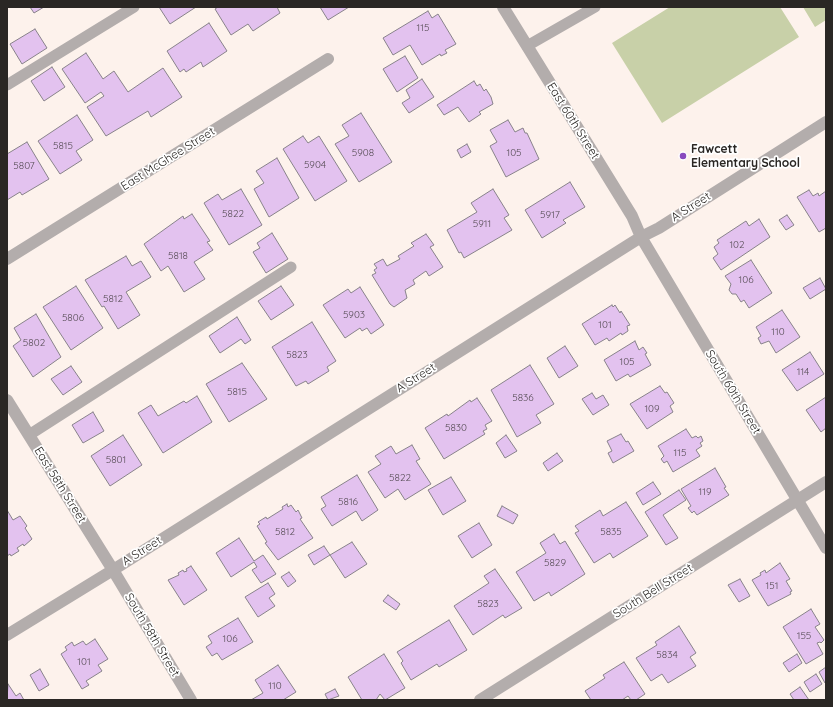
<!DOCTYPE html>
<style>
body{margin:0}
#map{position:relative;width:833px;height:707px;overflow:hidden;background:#fdf2ec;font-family:Quicksand,sans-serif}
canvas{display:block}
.frame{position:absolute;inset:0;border:8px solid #2a2724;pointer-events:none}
</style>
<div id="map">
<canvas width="833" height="707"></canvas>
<div class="frame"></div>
</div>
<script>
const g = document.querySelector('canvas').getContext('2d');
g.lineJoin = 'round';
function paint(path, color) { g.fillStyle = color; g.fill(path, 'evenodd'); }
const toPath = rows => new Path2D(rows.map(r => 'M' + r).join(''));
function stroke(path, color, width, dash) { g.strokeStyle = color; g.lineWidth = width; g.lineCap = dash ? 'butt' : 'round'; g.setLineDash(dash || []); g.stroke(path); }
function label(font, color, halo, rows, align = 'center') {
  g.font = font + ' Quicksand,sans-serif'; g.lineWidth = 3.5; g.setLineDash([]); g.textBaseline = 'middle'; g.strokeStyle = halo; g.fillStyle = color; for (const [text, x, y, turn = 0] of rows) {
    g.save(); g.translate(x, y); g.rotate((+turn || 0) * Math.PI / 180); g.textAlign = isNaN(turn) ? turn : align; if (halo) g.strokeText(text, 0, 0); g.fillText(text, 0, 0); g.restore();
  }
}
const green = toPath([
 [670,7,780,7,799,37,662,123,612,43],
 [803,7,826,7,826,20,815,27]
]);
const building = toPath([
 [30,7,44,7,34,13,30,7],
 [159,7,196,7,170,24,159,7],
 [218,7,277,7,280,13,253,31,248,24,231,35,215,9,218,7],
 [320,7,349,7,328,20,320,7],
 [428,11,432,18,438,14,456,44,445,50,447,53,441,56,440,54,422,65,410,45,393,55,383,38,428,11],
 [209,23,227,51,203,67,201,62,186,72,184,69,180,72,167,51,209,23],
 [35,29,47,48,22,64,10,44,35,29],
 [86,53,103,79,114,71,128,92,163,68,182,97,151,117,148,111,106,136,87,107,104,96,101,92,85,103,62,69,86,53],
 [405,56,418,78,397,92,383,69,405,56],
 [52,67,65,87,44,101,31,81,52,67],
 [422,79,434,97,409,113,402,103,410,98,406,90,422,79],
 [474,81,477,86,480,84,484,91,486,89,491,97,493,104,479,112,481,114,469,122,458,107,444,115,437,105,474,81],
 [361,113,392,162,359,182,335,144,349,136,342,125,361,113],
 [77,115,93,140,76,151,82,160,60,174,38,141,77,115],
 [508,120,515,132,523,128,525,133,527,133,539,159,506,177,490,146,497,142,490,130,508,120],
 [303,136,308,143,319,136,347,181,315,201,283,149,303,136],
 [27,142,49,179,22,195,20,192,7,200,7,154,27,142],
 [467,144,471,152,461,158,457,150,467,144],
 [277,158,299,198,269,217,254,189,264,183,256,171,277,158],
 [570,182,585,207,563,220,566,223,542,238,525,210,570,182],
 [241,189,262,225,229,245,204,203,218,194,222,200,241,189],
 [493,189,509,215,504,218,512,230,464,258,461,252,459,253,447,230,477,212,471,203,493,189],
 [809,190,813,196,818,193,819,196,826,191,826,228,819,232,797,197,809,190],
 [192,214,210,241,207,242,213,250,194,262,205,279,184,292,168,266,161,271,144,244,183,216,184,219,192,214],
 [787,215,794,225,786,230,779,220,787,215],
 [759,219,770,237,721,270,713,258,718,254,714,247,719,243,717,240,746,221,749,226,759,219],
 [272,233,288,259,266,273,253,252,260,248,257,243,272,233],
 [426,234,434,245,430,247,443,267,429,276,426,271,413,280,415,284,405,290,407,298,394,307,390,304,372,275,376,273,374,270,377,268,374,264,383,259,387,266,400,259,398,256,414,246,411,243,426,234],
 [126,256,132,266,141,261,151,277,126,292,140,315,118,329,104,306,102,307,85,280,126,256],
 [751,260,772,293,749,308,744,300,741,302,736,294,732,294,729,290,731,284,725,276,751,260],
 [820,278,826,289,810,299,803,288,820,278],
 [76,286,103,328,71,350,43,307,76,286],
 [281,286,294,305,271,320,258,301,281,286],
 [360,287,384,325,371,334,367,328,362,331,360,328,345,338,323,305,348,289,351,293,360,287],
 [612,305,613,307,615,305,620,313,621,311,630,325,627,326,628,331,622,335,621,333,609,341,607,338,595,345,582,324,612,305],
 [782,310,800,337,776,353,769,341,761,344,758,338,761,336,756,327,782,310],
 [36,314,61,357,33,377,13,346,21,340,14,328,36,314],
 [237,317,251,340,245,344,241,339,220,353,209,336,237,317],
 [312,322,336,361,327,367,329,371,308,384,306,381,296,386,272,347,312,322],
 [635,341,639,350,643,347,647,353,645,354,651,365,630,377,628,374,616,381,604,360,635,341],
 [565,346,578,366,559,378,547,358,565,346],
 [810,352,824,374,797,391,782,370,810,352],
 [242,363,267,399,229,422,206,384,242,363],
 [530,365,554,404,536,415,541,423,517,437,491,390,530,365],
 [71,366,82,382,63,395,51,379,71,366],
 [660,386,665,393,667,392,674,403,670,406,673,412,647,429,630,404,660,386],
 [592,393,596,399,603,395,609,405,593,415,582,399,592,393],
 [197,396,212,422,163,453,138,413,151,405,158,416,184,401,186,403,197,396],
 [826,397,826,428,821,432,806,410,826,397],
 [477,398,492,421,485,425,487,429,483,431,485,434,444,459,425,428,447,414,448,416,470,400,471,402,477,398],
 [93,412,104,431,83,443,72,425,93,412],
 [686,429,692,438,696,436,698,438,701,436,703,441,700,443,702,446,696,450,700,456,673,472,667,461,664,463,661,459,664,456,658,446,686,429],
 [621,434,626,442,628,441,634,451,613,463,608,453,612,451,607,441,621,434],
 [123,435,142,465,110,486,91,456,123,435],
 [506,435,517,451,505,458,496,443,506,435],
 [412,445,420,459,416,461,431,484,405,500,398,489,385,498,368,472,381,464,375,456,391,446,396,454,412,445],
 [557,453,563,461,548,471,543,463,557,453],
 [715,468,726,487,724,488,729,495,697,515,694,511,692,513,688,508,691,506,681,489,715,468],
 [357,475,378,510,362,521,356,511,332,526,321,509,326,506,321,497,357,475],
 [451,477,466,501,443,515,428,490,451,477],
 [653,482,661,494,643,505,636,493,653,482],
 [679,490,686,500,663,515,678,538,666,545,645,512,679,490],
 [626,502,648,536,613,558,610,553,594,563,575,533,579,531,575,526,600,510,603,516,626,502],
 [287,504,288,507,291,505,296,512,298,510,302,518,300,519,313,538,278,560,265,543,267,542,257,526,260,524,258,522,266,517,267,519,283,509,282,507,287,504],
 [502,506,518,515,513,524,497,516,502,506],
 [7,510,13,520,20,516,27,526,25,528,32,539,24,546,23,544,17,548,19,551,11,556,10,554,7,556,7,510],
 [479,523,492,545,472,558,458,536,479,523],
 [554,534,560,544,565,541,585,574,551,596,549,592,534,601,516,572,546,553,540,543,554,534],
 [239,538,254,561,263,555,276,574,261,583,252,570,257,567,254,562,231,577,216,553,239,538],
 [352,542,367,564,345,578,330,555,352,542],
 [324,546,330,555,314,565,308,555,324,546],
 [780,563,790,579,786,581,792,591,790,592,791,594,768,606,752,580,761,575,760,573,765,570,766,573,780,563],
 [191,566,207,590,184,605,168,580,179,575,178,573,183,570,184,572,187,571,186,569,191,566],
 [495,569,522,608,505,618,503,615,473,635,454,606,489,583,484,576,495,569],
 [289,572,296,581,288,587,281,577,289,572],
 [740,579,750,596,739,602,728,585,740,579],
 [268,583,275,594,269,598,275,606,258,617,245,597,268,583],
 [388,595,400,604,396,610,383,601,388,595],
 [811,609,820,624,815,627,824,640,821,643,820,642,817,643,823,654,806,664,783,627,811,609],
 [238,618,253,642,222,660,217,653,212,656,206,647,212,643,208,636,238,618],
 [449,620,467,650,439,667,437,664,411,680,401,663,403,661,397,652,449,620],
 [679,626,696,653,690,657,696,666,668,683,662,674,651,681,636,658,657,645,655,642,679,626],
 [95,639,108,659,98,665,102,671,86,681,89,685,82,689,61,654,67,650,65,647,72,642,74,646,83,641,86,645,95,639],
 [384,654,405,688,385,700,380,694,376,700,362,700,348,677,384,654],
 [797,654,802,663,789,672,783,663,797,654],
 [624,662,645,694,636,700,631,700,628,696,622,700,591,700,585,691,605,678,603,675,624,662],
 [278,665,296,692,283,700,251,700,263,693,255,680,278,665],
 [826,667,826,682,825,683,819,672,826,667],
 [40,669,49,685,39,691,30,675,40,669],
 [816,674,822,684,810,692,804,682,816,674],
 [8,684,16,696,20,693,24,700,7,700,8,684],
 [800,687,809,700,794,700,790,694,800,687],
 [335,689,339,696,328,700,325,694,335,689]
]);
const service = toPath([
 [527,46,595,7],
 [7,85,134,7],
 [29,435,291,267]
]);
const minor = toPath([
 [503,7,632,216,641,237,826,548],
 [7,259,328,59],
 [7,400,113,570,191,700],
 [7,635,113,570,641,237,659,228,826,122],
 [480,700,826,482]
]);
const markers = [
 [683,156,4,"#8849be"]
];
const numberNames = [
 ["115",423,28],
 ["5815",63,146],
 ["5908",363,153],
 ["105",514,153],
 ["5904",315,165],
 ["5807",24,166],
 ["5822",233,214],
 ["5917",550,215],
 ["5911",482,224],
 ["102",737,245],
 ["5818",178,256],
 ["106",746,280],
 ["5812",113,299],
 ["5903",354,315],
 ["5806",73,318],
 ["101",605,325],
 ["110",778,332],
 ["5802",34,343],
 ["5823",297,355],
 ["105",627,362],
 ["114",803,372],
 ["5815",237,392],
 ["5836",523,398],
 ["109",652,409],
 ["5830",456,428],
 ["115",680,453],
 ["5801",116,460],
 ["5822",400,478],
 ["119",705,492],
 ["5816",348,502],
 ["5812",285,532],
 ["5835",611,532],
 ["5829",555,563],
 ["151",772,586],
 ["5823",488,604],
 ["155",804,636],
 ["106",230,639],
 ["5834",667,655],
 ["101",84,662],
 ["110",275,686]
];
const streetNames = [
 ["East 60th Street",573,121,58],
 ["East McGhee Street",168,159,-32],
 ["A Street",691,207,-32],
 ["A Street",416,378,-32],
 ["South 60th Street",733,392,59],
 ["East 58th Street",60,485,58],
 ["A Street",142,551,-32],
 ["South Bell Street",653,591,-32],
 ["South 58th Street",152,635,59]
];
const poiNames = [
 ["Fawcett",691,149],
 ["Elementary School",691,163]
];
paint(green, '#c8d0a8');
paint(building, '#e3c2ef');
stroke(building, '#88828a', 1);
stroke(service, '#b3adac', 11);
stroke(minor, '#b3adac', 12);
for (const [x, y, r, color] of markers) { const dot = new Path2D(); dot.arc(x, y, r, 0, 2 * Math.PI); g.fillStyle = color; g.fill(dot); stroke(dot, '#fff', 1.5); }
label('10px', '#584e57', null, numberNames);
label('12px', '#2a2724', '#fff', streetNames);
label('bold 12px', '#2a2724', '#fff', poiNames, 'left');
</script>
